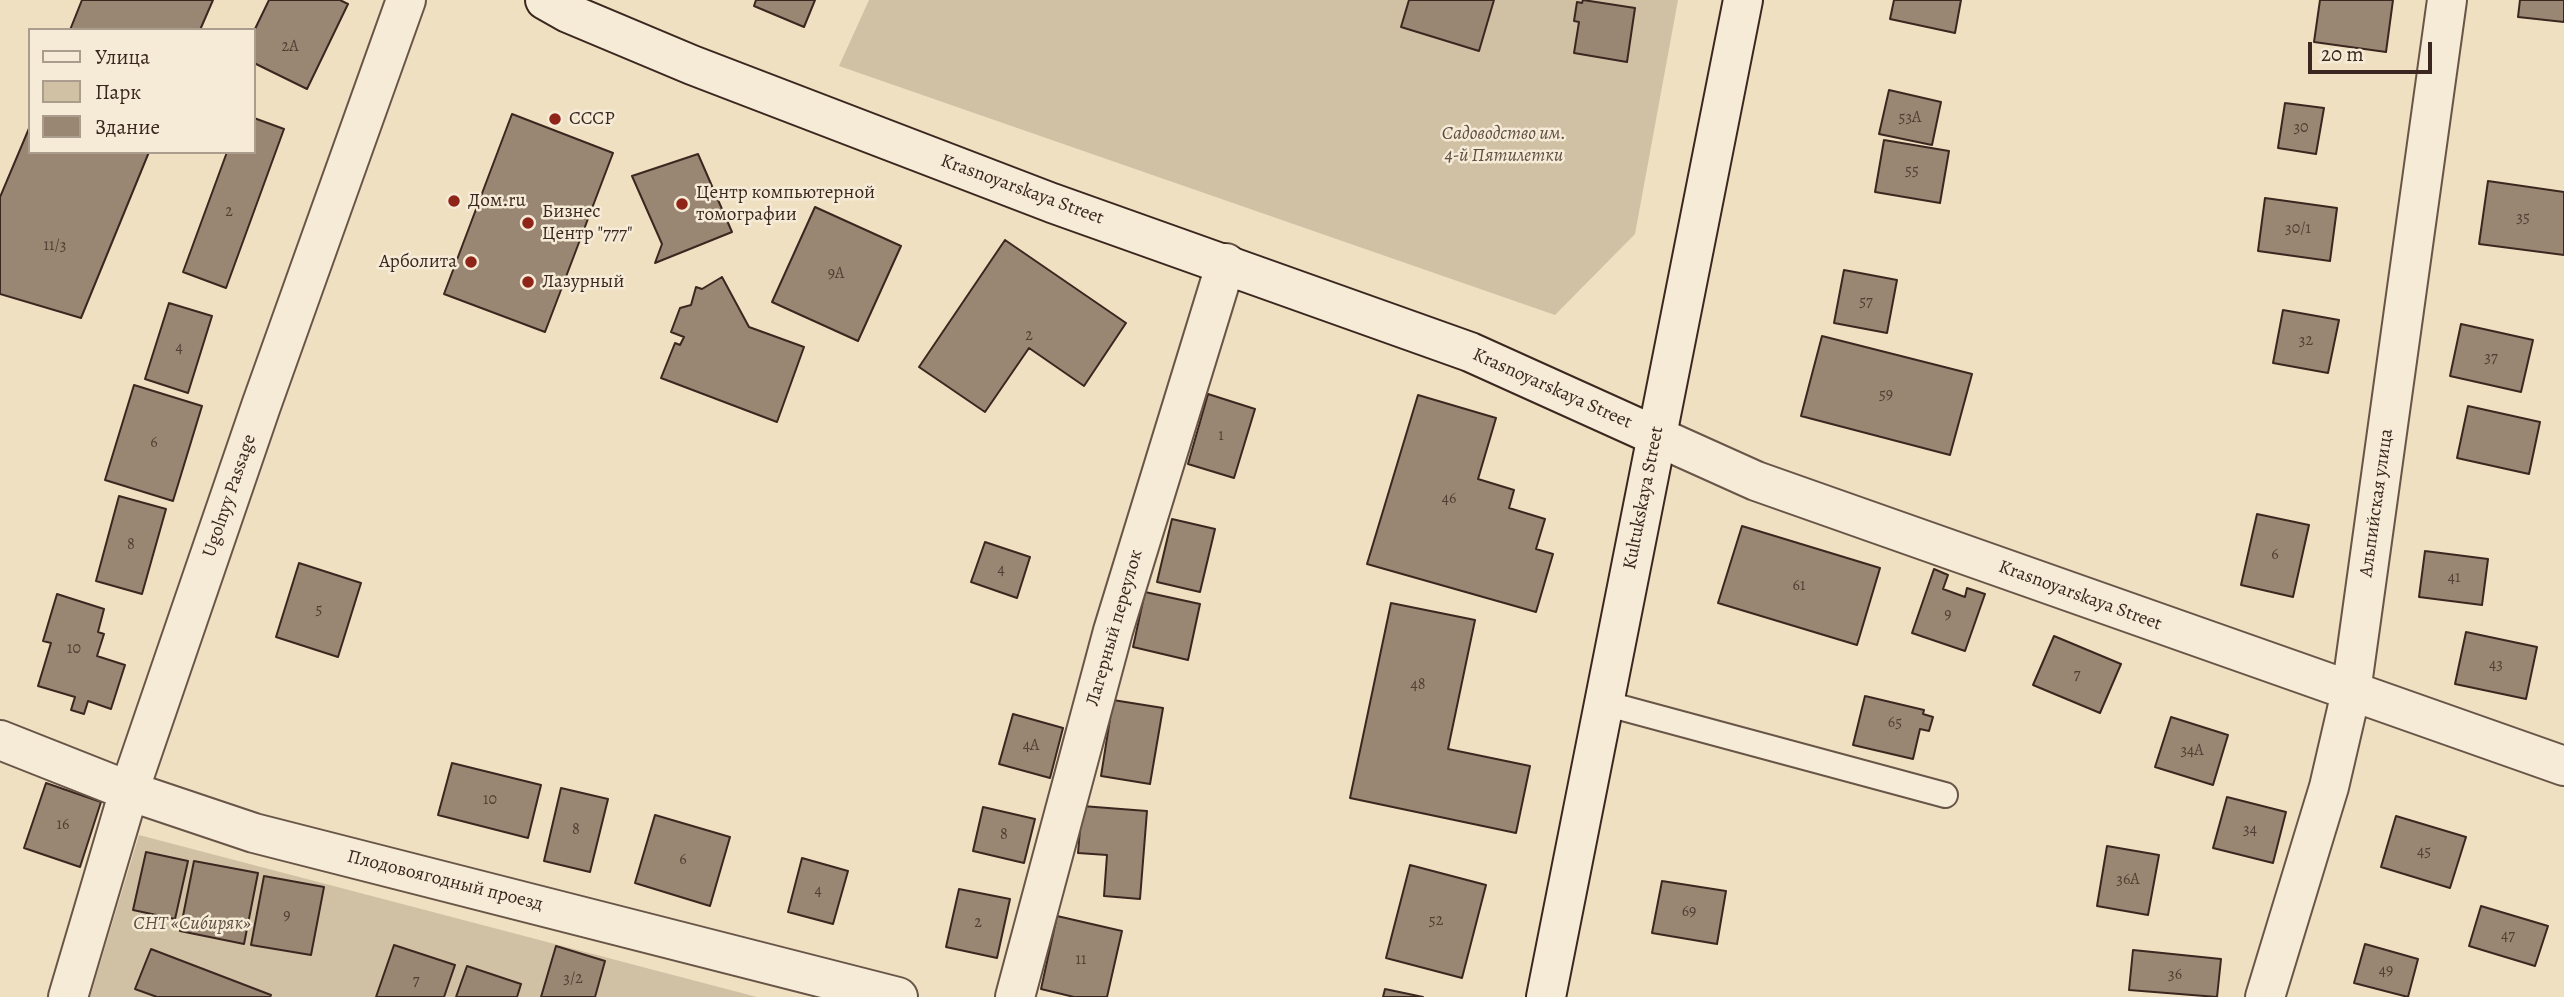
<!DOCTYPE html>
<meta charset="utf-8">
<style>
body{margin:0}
#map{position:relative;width:2564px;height:997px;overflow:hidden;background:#efe0c1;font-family:Alegreya,serif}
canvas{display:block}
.legend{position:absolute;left:28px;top:28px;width:228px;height:126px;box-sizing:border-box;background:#f5ebd7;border:2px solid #ab9d8d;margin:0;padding:9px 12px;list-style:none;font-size:21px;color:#3b271f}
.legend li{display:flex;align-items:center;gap:14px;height:35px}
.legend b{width:35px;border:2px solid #ab9d8d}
.scale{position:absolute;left:2308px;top:42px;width:124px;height:32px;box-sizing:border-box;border:4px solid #3b271f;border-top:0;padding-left:9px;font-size:21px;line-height:24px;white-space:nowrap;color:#3b271f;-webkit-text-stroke:5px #f5ebd7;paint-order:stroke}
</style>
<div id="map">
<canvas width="2564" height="997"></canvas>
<ul class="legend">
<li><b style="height:9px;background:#f5ebd7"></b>Улица</li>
<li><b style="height:19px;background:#d0c1a5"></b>Парк</li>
<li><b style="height:19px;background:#998773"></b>Здание</li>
</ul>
<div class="scale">20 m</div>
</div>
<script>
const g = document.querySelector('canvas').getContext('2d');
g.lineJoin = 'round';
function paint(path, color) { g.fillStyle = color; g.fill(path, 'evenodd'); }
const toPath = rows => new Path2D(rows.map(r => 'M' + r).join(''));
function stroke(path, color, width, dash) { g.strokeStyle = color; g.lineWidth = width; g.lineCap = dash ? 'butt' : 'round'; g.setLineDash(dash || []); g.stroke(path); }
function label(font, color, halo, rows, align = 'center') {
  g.font = font + ' Alegreya,serif'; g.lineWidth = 5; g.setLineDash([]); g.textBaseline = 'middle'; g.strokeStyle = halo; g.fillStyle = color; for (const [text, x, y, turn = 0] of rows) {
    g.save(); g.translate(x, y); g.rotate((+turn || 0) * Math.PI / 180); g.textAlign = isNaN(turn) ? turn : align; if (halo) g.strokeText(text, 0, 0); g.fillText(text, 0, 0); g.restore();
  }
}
const green = toPath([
 [869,0,1678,0,1635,234,1555,315,839,66],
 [139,835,757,997,90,997]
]);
const building = toPath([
 [82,0,213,0,200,30,70,30,82,0],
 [269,0,340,0,348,4,307,89,254,63,254,31,269,0],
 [756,0,815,0,804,27,754,6,756,0],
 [1409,0,1494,0,1479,51,1401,27,1409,0],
 [1583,0,1635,8,1627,62,1574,53,1579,22,1574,21,1577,2,1582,3,1583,0],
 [1894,0,1961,0,1955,33,1890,19,1894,0],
 [2320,0,2393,0,2386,52,2314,42,2320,0],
 [2520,0,2564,0,2564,22,2518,17,2520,0],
 [1889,90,1941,102,1932,145,1879,134,1889,90],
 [2285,103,2324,108,2316,154,2278,148,2285,103],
 [512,114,613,153,545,332,444,294,512,114],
 [254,118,284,129,226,288,183,272,227,152,254,152,254,118],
 [30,126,30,152,149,152,81,318,0,294,0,197,30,126],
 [1884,140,1949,151,1940,203,1875,192,1884,140],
 [698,154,732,232,655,263,662,244,632,176,698,154],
 [2488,181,2564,192,2564,255,2479,244,2488,181],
 [2265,198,2337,208,2330,261,2258,251,2265,198],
 [815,207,901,246,858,341,772,302,815,207],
 [1005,240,1126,323,1084,386,1029,348,985,412,919,367,1005,240],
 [1844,270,1897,280,1887,333,1834,323,1844,270],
 [722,277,749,327,804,347,777,422,661,378,675,343,680,345,684,337,671,332,680,308,691,305,696,287,702,289,722,277],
 [169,303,212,316,188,393,145,379,169,303],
 [2283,310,2339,320,2328,373,2273,363,2283,310],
 [2461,324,2533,340,2521,392,2450,376,2461,324],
 [1822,336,1972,374,1950,455,1801,416,1822,336],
 [134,385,202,406,173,501,105,480,134,385],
 [1208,394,1255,409,1234,478,1188,464,1208,394],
 [1418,395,1496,418,1478,479,1514,490,1509,508,1545,519,1536,549,1553,554,1536,612,1367,564,1418,395],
 [2468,406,2540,422,2529,474,2457,458,2468,406],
 [119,496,166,509,142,594,96,581,119,496],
 [2257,514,2309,525,2293,597,2241,585,2257,514],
 [1172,519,1215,529,1200,592,1157,582,1172,519],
 [1742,526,1880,568,1857,645,1718,603,1742,526],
 [985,542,1030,557,1017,598,971,582,985,542],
 [2425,551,2488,559,2482,605,2419,597,2425,551],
 [299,563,361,583,338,657,276,637,299,563],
 [1934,569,1948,575,1943,589,1965,597,1967,588,1985,594,1965,651,1912,633,1934,569],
 [1145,592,1200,604,1188,660,1133,647,1145,592],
 [57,594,104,609,98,632,104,634,97,656,125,665,111,709,88,701,84,714,71,710,75,697,38,686,51,643,43,641,57,594],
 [1391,603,1475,620,1448,749,1530,766,1516,833,1350,798,1391,603],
 [2466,632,2537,647,2526,699,2455,684,2466,632],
 [2054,636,2121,664,2100,713,2033,685,2054,636],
 [1865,696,1924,710,1923,714,1933,717,1929,731,1920,729,1913,759,1853,745,1865,696],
 [1113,700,1163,708,1150,784,1101,776,1113,700],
 [1013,714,1063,728,1050,778,999,764,1013,714],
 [2171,717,2228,735,2213,785,2155,767,2171,717],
 [452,763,541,785,528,838,438,815,452,763],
 [46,783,101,802,80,867,24,848,46,783],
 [561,788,608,799,590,872,544,861,561,788],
 [2227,797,2286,812,2273,863,2213,848,2227,797],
 [1082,806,1147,811,1140,899,1104,896,1107,855,1078,853,1082,806],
 [983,807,1035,819,1024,863,973,851,983,807],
 [655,815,730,837,710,906,635,883,655,815],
 [2396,816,2466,837,2450,888,2381,867,2396,816],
 [2107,846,2159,855,2148,915,2097,906,2107,846],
 [146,852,188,861,175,919,133,910,146,852],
 [802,858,848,871,833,924,788,912,802,858],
 [194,861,258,873,244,944,180,931,194,861],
 [1410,865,1486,885,1462,978,1386,958,1410,865],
 [264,876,324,887,311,955,251,945,264,876],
 [1662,881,1726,891,1717,944,1652,933,1662,881],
 [959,889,1010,899,997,958,946,947,959,889],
 [2481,906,2548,926,2535,966,2469,946,2481,906],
 [1057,916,1122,931,1107,997,1074,997,1041,989,1057,916],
 [2365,944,2418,959,2408,997,2354,983,2365,944],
 [394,945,455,965,444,997,376,997,394,945],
 [556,946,605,961,595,997,541,997,556,946],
 [151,949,271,995,270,997,157,997,135,989,151,949],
 [2133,950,2221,959,2217,997,2129,990,2133,950],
 [467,966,521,984,517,997,456,997,467,966],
 [1385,989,1423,997,1383,997,1385,989]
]);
const lane = toPath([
 [1604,703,1945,795]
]);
const street = toPath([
 [1656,436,1756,481,2564,766],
 [0,740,129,791,254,833,898,997],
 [68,997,129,791,261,406,406,0],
 [1015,997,1113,631,1226,263],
 [2265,997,2329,787,2351,692,2447,0]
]);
const secondary = toPath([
 [545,0,568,13,692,65,1052,203,1470,352,1656,436],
 [1546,997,1743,0]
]);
const markers = [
 [555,119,7,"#8f2418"],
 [454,201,7,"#8f2418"],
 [682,204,7,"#8f2418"],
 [528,223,7,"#8f2418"],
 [471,262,7,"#8f2418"],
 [528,282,7,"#8f2418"]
];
const numberNames = [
 ["2А",290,47],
 ["53А",1910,118],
 ["30",2301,128],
 ["55",1912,171],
 ["2",229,212],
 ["35",2523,218],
 ["30/1",2298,229],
 ["11/3",55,246],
 ["9А",836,274],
 ["57",1866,302],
 ["2",1029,336],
 ["32",2306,341],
 ["4",179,348],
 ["37",2491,358],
 ["59",1886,395],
 ["1",1221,436],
 ["6",154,443],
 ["46",1449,499],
 ["8",131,545],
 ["6",2275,555],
 ["4",1001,570],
 ["41",2454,578],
 ["61",1799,586],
 ["5",319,610],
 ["9",1948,615],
 ["10",74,649],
 ["43",2496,665],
 ["7",2077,675],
 ["48",1418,685],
 ["65",1895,723],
 ["4А",1031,746],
 ["34А",2192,751],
 ["10",490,800],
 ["16",63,825],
 ["8",576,830],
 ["34",2250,830],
 ["8",1004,835],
 ["45",2424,852],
 ["6",683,860],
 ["36А",2128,880],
 ["4",818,891],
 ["69",1689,912],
 ["9",287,916],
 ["52",1436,921],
 ["2",978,923],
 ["47",2508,936],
 ["11",1081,960],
 ["49",2386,971],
 ["36",2175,975],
 ["3/2",573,979],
 ["7",416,981]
];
const poiNames = [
 ["СССР",569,119],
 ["Центр компьютерной",696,193],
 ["томографии",696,215],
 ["Дом.ru",468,201],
 ["Бизнес",542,212],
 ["Центр \"777\"",542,234],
 ["Арболита",457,262,"right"],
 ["Лазурный",542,282]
];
const parkNames = [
 ["Садоводство им.",1504,134],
 ["4-й Пятилетки",1504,156],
 ["СНТ «Сибиряк»",192,924]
];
const streetNames = [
 ["Krasnoyarskaya Street",1022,190,20],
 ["Krasnoyarskaya Street",1552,389,24],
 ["Ugolnyy Passage",230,496,-71],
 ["Kultukskaya Street",1644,498,-79],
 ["Альпийская улица",2377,503,-82],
 ["Krasnoyarskaya Street",2080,596,20],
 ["Лагерный переулок",1115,628,-74],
 ["Плодовоягодный проезд",445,881,14]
];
paint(green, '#d0c1a5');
paint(building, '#998773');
stroke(building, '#3b271f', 2);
stroke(lane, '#685548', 28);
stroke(street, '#685548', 42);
stroke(secondary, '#3b271f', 42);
stroke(lane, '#f5ebd7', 24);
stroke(street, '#f5ebd7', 38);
stroke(secondary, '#f5ebd7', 38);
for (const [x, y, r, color] of markers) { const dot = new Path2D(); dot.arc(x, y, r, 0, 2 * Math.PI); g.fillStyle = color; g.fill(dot); stroke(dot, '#f5ebd7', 2.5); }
label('16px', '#523f34', null, numberNames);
label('19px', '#3b271f', '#f5ebd7', poiNames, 'left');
label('italic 19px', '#604e40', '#f5ebd7', parkNames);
label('19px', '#3b271f', '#f5ebd7', streetNames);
</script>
